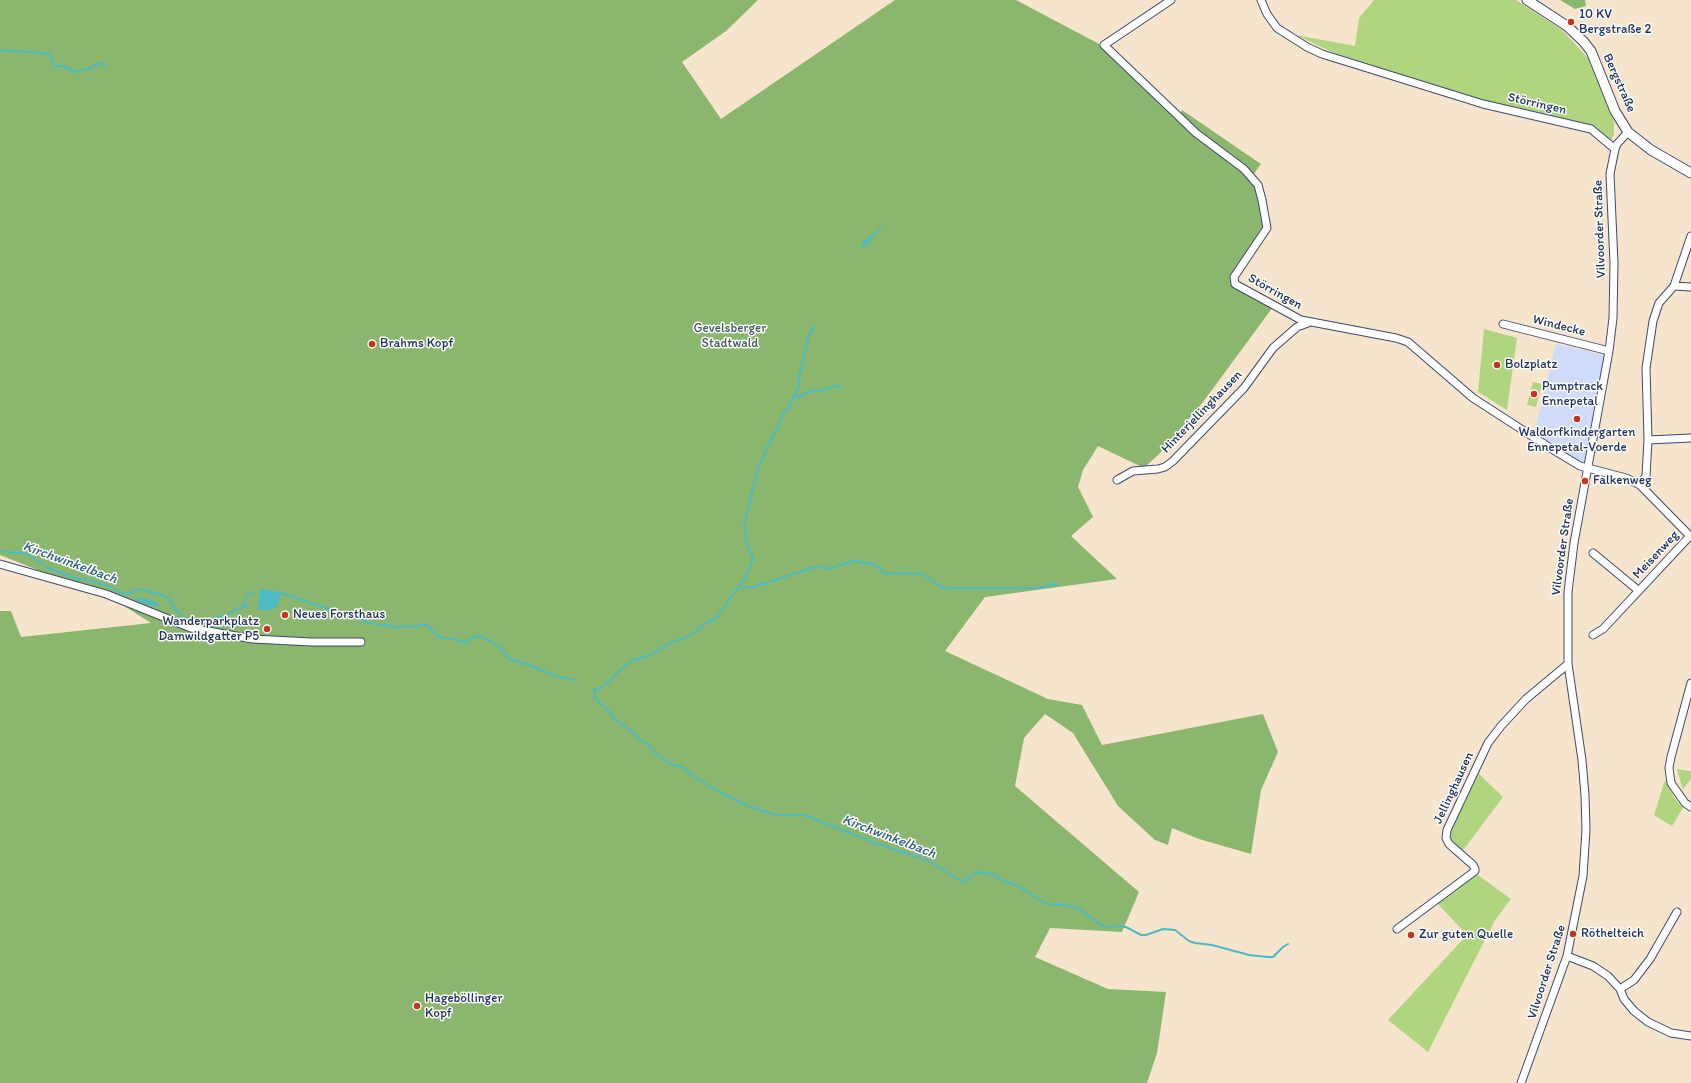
<!DOCTYPE html>
<meta charset="utf-8">
<style>
body{margin:0}
canvas{display:block;background:#f6e4cc}
</style>
<canvas width="1691" height="1083"></canvas>
<script>
const g = document.querySelector('canvas').getContext('2d');
g.lineJoin = 'round';
function paint(path, color) { g.fillStyle = color; g.fill(path, 'evenodd'); }
const toPath = rows => new Path2D(rows.map(r => 'M' + r).join(''));
function stroke(path, color, width, dash) { g.strokeStyle = color; g.lineWidth = width; g.lineCap = dash ? 'butt' : 'round'; g.setLineDash(dash || []); g.stroke(path); }
function label(font, color, halo, rows, align = 'center') {
  g.font = font + ' Itim,sans-serif'; g.lineWidth = 3; g.setLineDash([]); g.textBaseline = 'middle'; g.strokeStyle = halo; g.fillStyle = color; for (const [text, x, y, turn = 0] of rows) {
    g.save(); g.translate(x, y); g.rotate((+turn || 0) * Math.PI / 180); g.textAlign = isNaN(turn) ? turn : align; if (halo) g.strokeText(text, 0, 0); g.fillText(text, 0, 0); g.restore();
  }
}
const built = toPath([
 [1556,344,1604,355,1585,463,1576,459,1534,434]
]);
const green = toPath([
 [1374,0,1516,0,1562,30,1588,58,1614,122,1614,135,1611,140,1592,125,1484,101,1334,53,1296,35,1355,46,1359,18],
 [1484,329,1517,338,1507,410,1478,392],
 [1533,382,1542,384,1536,407,1527,405],
 [1677,769,1691,771,1691,779,1683,789,1682,787],
 [1476,771,1503,797,1461,853,1449,843,1449,829],
 [1665,780,1675,799,1683,808,1672,826,1654,815],
 [1475,873,1511,899,1495,920,1428,1052,1388,1020,1467,935,1436,902]
]);
const forest = toPath([
 [0,0,758,0,726,31,682,62,721,119,895,0,1016,0,1103,46,1179,116,1182,110,1261,164,1251,178,1257,185,1266,228,1244,260,1235,284,1273,307,1203,402,1160,453,1144,468,1098,446,1083,470,1078,487,1093,517,1071,536,1117,579,985,597,945,651,1048,699,1082,705,1102,745,1263,714,1278,752,1261,790,1251,854,1199,839,1172,828,1168,845,1155,840,1118,806,1073,733,1045,714,1024,738,1015,786,1139,892,1122,932,1050,928,1035,957,1108,989,1166,992,1157,1053,1147,1083,0,1083,0,611,11,611,21,637,151,623,118,602,0,555],
 [1560,0,1585,0,1586,6,1575,9]
]);
const water = toPath([
 [877,232,866,247,862,247,861,244,874,233],
 [260,590,281,593,277,607,269,610,258,610],
 [137,597,156,602,159,605,157,607,140,602,135,598]
]);
const stream = toPath([
 [0,50,43,53,50,55,53,63,56,66,63,66,75,72,88,69,100,63,106,65],
 [877,232,881,229],
 [814,326,809,336,799,377,799,385,789,408,785,411,759,465,757,475,756,476,744,526,746,541,753,559,748,572,739,587,753,587,818,566,826,569,854,561,877,565,883,573,923,574,941,587,948,588,1037,588,1055,584,1057,585],
 [794,397,798,397,814,390,821,391,835,386,841,387],
 [0,551,27,554,48,568,78,579,86,579,111,587,123,594,128,594,138,589,162,595,170,599,174,608,181,615,187,619,197,621,208,620,227,615,234,610,243,607,248,594,251,592,253,593],
 [737,589,716,618,702,625,694,633,687,637,674,641,648,656,633,660,620,670,610,681,598,689,594,689,595,698,611,713,614,719,633,732,639,739,649,745,657,755,666,760,669,764,683,767,691,775,723,794,749,806,776,815,804,815,873,842,929,861,963,882,975,873,981,872,995,875,999,879,1016,885,1046,904,1064,905,1078,908,1101,925,1107,927,1116,926,1126,927,1141,935,1146,935,1163,929,1175,930,1189,941,1195,943,1212,945,1249,955,1268,957,1273,957,1283,947,1288,944],
 [260,590,281,593,370,623,397,627,426,625,430,627,436,635,442,638,454,639,464,642,477,636,483,637,502,649,505,655,510,659,534,667,555,676,576,680],
 [243,606,251,606]
]);
const minor = toPath([
 [1171,0,1104,45,1196,133,1244,169,1258,185,1262,200,1267,228,1234,277,1235,284,1301,320,1396,338,1408,342,1473,398,1555,451,1580,466,1626,478,1640,485,1691,537],
 [1261,0,1267,14,1277,28,1307,47,1322,54,1483,104,1591,129,1615,149],
 [1674,286,1691,236],
 [1503,324,1609,351],
 [1648,440,1691,438],
 [1117,480,1133,471,1158,469,1165,467,1173,461,1244,388,1273,348,1297,327,1308,323],
 [1640,485,1646,476,1648,440,1646,368,1653,321,1659,303,1674,286,1691,287],
 [1593,553,1639,591],
 [0,564,106,594,191,628,253,639,311,642,361,642],
 [1593,635,1603,629,1690,536],
 [1691,683,1671,757,1669,768,1671,783,1685,803,1691,807],
 [1397,929,1475,871,1475,869,1473,865,1449,844,1446,838,1447,830,1488,743,1501,726,1526,699,1568,664],
 [1567,956,1593,966,1608,976,1620,989,1624,999,1634,1011,1648,1022,1671,1033,1691,1036],
 [1620,989,1634,980,1650,959,1677,912],
 [1521,1083,1567,956,1583,876,1586,830,1585,795,1582,760,1568,664,1568,592,1574,543,1609,351,1613,318,1614,263,1610,174,1615,149,1617,144,1628,132]
]);
const tertiary = toPath([
 [1527,0,1567,26,1583,41,1591,51,1615,111,1628,132,1651,150,1691,173]
]);
const markers = [
 [1571,22,4,"#c8321e"],
 [372,344,4,"#c8321e"],
 [1497,365,4,"#c8321e"],
 [1534,394,4,"#c8321e"],
 [1577,419,4,"#c8321e"],
 [1585,481,4,"#c8321e"],
 [285,615,4,"#c8321e"],
 [267,629,4,"#c8321e"],
 [1573,934,4,"#c8321e"],
 [1411,935,4,"#c8321e"],
 [417,1006,4,"#c8321e"]
];
const poiNames = [
 ["10 KV",1579,15],
 ["Bergstraße 2",1579,30],
 ["Brahms Kopf",380,344],
 ["Bolzplatz",1505,365],
 ["Pumptrack",1542,387],
 ["Ennepetal",1542,402],
 ["Waldorfkindergarten",1577,433,"center"],
 ["Ennepetal-Voerde",1577,448,"center"],
 ["Falkenweg",1593,481],
 ["Neues Forsthaus",293,615],
 ["Wanderparkplatz",259,622,"right"],
 ["Damwildgatter P5",259,637,"right"],
 ["Röthelteich",1581,934],
 ["Zur guten Quelle",1419,935],
 ["Hageböllinger",425,999],
 ["Kopf",425,1014]
];
const streetNames = [
 ["Bergstraße",1619,83,66],
 ["Störringen",1537,104,13],
 ["Vilvoorder Straße",1600,229,-92],
 ["Störringen",1275,292,29],
 ["Windecke",1559,326,14],
 ["Hinterjellinghausen",1202,412,-46],
 ["Vilvoorder Straße",1563,547,-82],
 ["Meisenweg",1656,555,-47],
 ["Jellinghausen",1454,788,-65],
 ["Vilvoorder Straße",1547,972,-72]
];
const parkNames = [
 ["Gevelsberger",730,329],
 ["Stadtwald",730,344]
];
const waterNames = [
 ["Kirchwinkelbach",70,563,20],
 ["Kirchwinkelbach",889,837,21]
];
paint(built, '#d0daf9');
paint(green, '#afd57e');
paint(forest, '#8bb66d');
paint(water, '#4cbbc3');
stroke(stream, '#4cbbc3', 2);
stroke(minor, '#3c4a6e', 9);
stroke(tertiary, '#3c4a6e', 11);
stroke(minor, '#fff', 7);
stroke(tertiary, '#fff', 9);
for (const [x, y, r, color] of markers) { const dot = new Path2D(); dot.arc(x, y, r, 0, 2 * Math.PI); g.fillStyle = color; g.fill(dot); stroke(dot, '#fdfcf7', 1.5); }
label('13px', '#1b2f5e', '#fdfcf7', poiNames, 'left');
label('13px', '#1b2f5e', '#fdfcf7', streetNames);
label('13px', '#405866', '#fdfcf7', parkNames);
label('italic 14px', '#2c6081', '#fdfcf7', waterNames);
</script>
